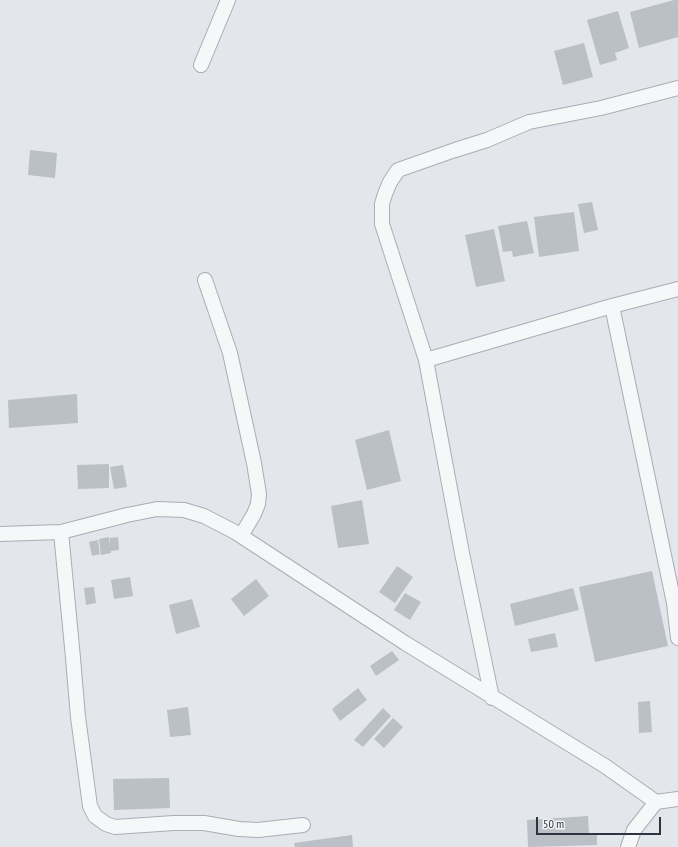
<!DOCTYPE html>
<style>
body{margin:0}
#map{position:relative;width:678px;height:847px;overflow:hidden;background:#e3e6ea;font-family:"PT Sans Narrow",sans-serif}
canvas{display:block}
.scale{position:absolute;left:536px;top:817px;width:125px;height:18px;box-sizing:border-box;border:2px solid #2d3340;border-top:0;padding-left:5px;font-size:12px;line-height:14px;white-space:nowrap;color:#2d3340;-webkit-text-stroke:3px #f3f5f7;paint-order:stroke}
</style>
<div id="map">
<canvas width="678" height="847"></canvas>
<div class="scale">50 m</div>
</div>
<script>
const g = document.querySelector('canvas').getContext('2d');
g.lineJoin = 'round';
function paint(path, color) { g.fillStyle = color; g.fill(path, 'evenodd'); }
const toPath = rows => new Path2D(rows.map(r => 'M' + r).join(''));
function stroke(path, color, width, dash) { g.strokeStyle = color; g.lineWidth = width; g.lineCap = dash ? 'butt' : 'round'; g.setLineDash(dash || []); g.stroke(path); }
const building = toPath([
 [674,0,678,0,678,37,639,48,630,12],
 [618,11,629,48,615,53,617,60,600,65,587,20],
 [584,43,593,77,563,85,554,51],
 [30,150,57,153,55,178,28,175],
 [592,202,598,230,584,233,578,204],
 [574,212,579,251,539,257,534,217],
 [527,221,534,253,513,257,512,251,503,252,498,226],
 [494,229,505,281,476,287,465,235],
 [77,394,78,423,9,428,8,400],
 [389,430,401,481,367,490,355,440],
 [109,464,109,488,78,489,77,465],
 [123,465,127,487,114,489,110,467],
 [362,500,369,544,338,548,331,506],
 [109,537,110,545,110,538,118,537,119,550,111,551,111,553,101,555,99,539],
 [98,540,100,554,92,556,89,542],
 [397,566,413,577,395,603,379,592],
 [652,571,668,646,595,662,579,587],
 [130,577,133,596,114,599,111,580],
 [256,579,269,596,244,616,231,599],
 [94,587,96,603,86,605,84,588],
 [573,588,579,610,515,626,510,604],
 [405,593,421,602,410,620,394,610],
 [192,599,200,627,176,634,169,605],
 [555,633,558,647,531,652,528,639],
 [392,651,399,660,376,676,370,666],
 [358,688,367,700,340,721,332,709],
 [650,701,652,732,639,733,638,702],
 [188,707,191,735,170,737,167,710],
 [383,708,391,716,363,747,354,740],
 [393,718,403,727,384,748,374,739],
 [169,778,170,808,114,810,113,779],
 [588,816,589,834,597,833,597,845,528,847,527,820],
 [352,835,353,847,295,847,294,843]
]);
const street = toPath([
 [201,65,228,0],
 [205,280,230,353,254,463,259,494,258,504,254,514,241,536],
 [612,306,674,603,678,638],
 [426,360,612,306,678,289],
 [61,532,73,658,78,717,90,806,95,816,106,824,115,827,174,823,204,823,239,829,258,830,303,825],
 [0,534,61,532,127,515,157,509,184,510,204,516,235,532,405,643,605,766,656,802,678,799],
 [492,698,462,553,426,360,382,224,382,204,385,194,390,182,398,170,455,150,487,140,529,122,601,108,678,88],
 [628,847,634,830,656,802]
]);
paint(building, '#bbbfc6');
stroke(street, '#a9adb4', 16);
stroke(street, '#f6f7f8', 14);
</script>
